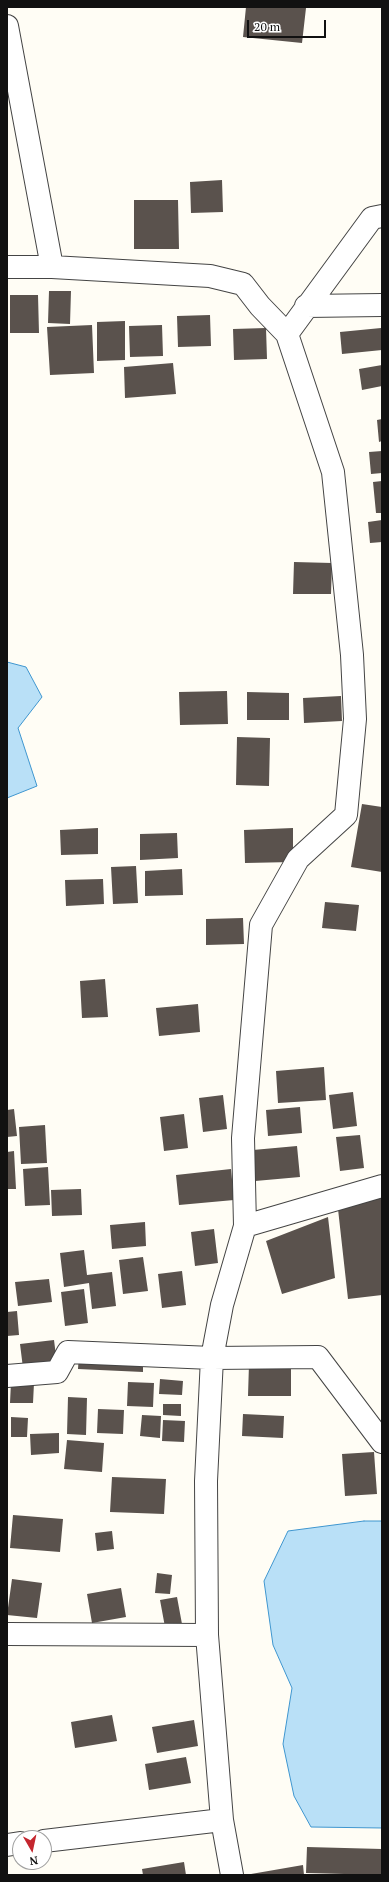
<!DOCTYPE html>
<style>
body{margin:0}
#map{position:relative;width:389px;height:1882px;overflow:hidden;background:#fffdf5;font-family:"PT Serif",serif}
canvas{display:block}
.frame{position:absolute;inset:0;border:8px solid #111;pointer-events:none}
.north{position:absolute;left:12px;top:1830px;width:40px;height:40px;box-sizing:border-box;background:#fff;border:1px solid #a0a0a0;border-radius:50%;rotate:171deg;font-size:11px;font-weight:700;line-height:16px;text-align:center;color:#111}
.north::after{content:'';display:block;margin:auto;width:14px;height:18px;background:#c4262e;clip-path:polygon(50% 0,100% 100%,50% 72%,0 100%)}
.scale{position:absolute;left:247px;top:20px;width:79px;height:18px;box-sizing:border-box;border:2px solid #111;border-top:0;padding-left:5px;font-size:12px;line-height:14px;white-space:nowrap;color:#111;-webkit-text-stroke:3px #fff;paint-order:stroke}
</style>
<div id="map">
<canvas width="389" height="1882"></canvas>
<div class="frame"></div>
<div class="north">N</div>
<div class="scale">20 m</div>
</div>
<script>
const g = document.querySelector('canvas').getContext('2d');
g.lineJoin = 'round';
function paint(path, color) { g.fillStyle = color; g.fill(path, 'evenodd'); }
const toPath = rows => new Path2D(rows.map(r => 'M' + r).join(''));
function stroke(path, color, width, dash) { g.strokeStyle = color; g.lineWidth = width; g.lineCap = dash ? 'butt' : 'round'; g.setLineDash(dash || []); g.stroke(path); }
const water = toPath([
 [7,662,26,667,42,697,18,728,37,786,7,798,7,662],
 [364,1521,382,1521,382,1828,311,1827,294,1796,283,1744,292,1688,273,1645,264,1581,288,1531,364,1521]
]);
const building = toPath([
 [246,7,306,8,302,43,243,37],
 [222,180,223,212,191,213,190,182],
 [134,200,178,200,179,249,134,249],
 [49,291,71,291,70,324,48,323],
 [10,295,38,295,39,333,10,333],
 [210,315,211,346,178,347,177,316],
 [125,321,125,360,97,361,97,322],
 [92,325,94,373,50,375,47,327],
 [162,325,163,356,130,357,129,326],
 [266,328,267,359,234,360,233,329],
 [381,328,382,350,342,354,340,332],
 [173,363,176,394,125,398,124,367],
 [382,365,382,386,362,390,359,369],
 [382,419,382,441,379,442,377,420],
 [382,451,382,473,371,474,369,452],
 [382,481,382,513,376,513,373,482],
 [382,520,382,542,370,543,368,522],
 [294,562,332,563,331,594,293,594],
 [227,691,228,724,180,725,179,692],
 [247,692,289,693,289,720,247,720],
 [341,696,342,721,304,723,303,698],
 [237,737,270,738,269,786,236,785],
 [362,804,382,807,382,872,351,867],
 [98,828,98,854,61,855,60,830],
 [293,828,293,862,245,863,244,830],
 [177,833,178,858,140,860,140,834],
 [136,866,138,903,113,904,111,867],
 [182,869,183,895,145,896,145,871],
 [103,879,104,904,66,906,65,880],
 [325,902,359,905,356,931,322,928],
 [243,918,244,944,206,945,206,919],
 [105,979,108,1017,82,1018,80,981],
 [198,1004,200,1032,159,1036,156,1008],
 [324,1067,326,1100,278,1103,276,1071],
 [353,1092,357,1126,333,1129,329,1095],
 [223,1095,227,1129,203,1132,199,1098],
 [300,1107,302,1133,268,1136,266,1110],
 [14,1109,17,1136,7,1137,7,1110],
 [184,1114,188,1148,164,1151,160,1117],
 [45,1125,47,1163,21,1164,19,1127],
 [360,1135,364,1168,340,1171,336,1137],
 [297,1146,300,1177,244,1182,242,1151],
 [14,1151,16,1189,7,1189,7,1152],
 [48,1167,50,1205,25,1206,23,1169],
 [231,1169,234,1200,179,1205,176,1175],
 [81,1189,82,1215,52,1216,51,1190],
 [382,1197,382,1295,348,1299,338,1209],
 [328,1217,335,1278,282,1294,266,1241],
 [145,1222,146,1246,112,1249,110,1225],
 [214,1229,218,1263,195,1266,191,1232],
 [84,1250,87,1275,112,1272,116,1306,92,1309,89,1283,64,1287,60,1253],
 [143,1257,148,1291,123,1294,119,1260],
 [182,1271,186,1305,162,1308,158,1274],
 [49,1279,52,1302,18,1306,15,1282],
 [84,1289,88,1323,65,1326,61,1292],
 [17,1311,19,1335,7,1336,7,1312],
 [54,1340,57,1364,23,1368,20,1344],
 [79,1353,143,1356,143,1372,78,1369],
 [249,1364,291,1364,291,1396,248,1396],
 [160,1379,183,1381,182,1395,159,1394],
 [11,1382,34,1383,33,1403,10,1403],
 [128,1382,154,1383,153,1407,127,1406],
 [68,1397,87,1398,86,1435,67,1434],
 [163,1404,181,1404,181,1416,163,1415],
 [98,1409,124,1410,123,1434,97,1433],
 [243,1414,284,1416,283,1438,242,1436],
 [142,1415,161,1416,160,1438,140,1436],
 [11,1417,28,1418,27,1437,11,1437],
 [163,1420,185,1421,184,1442,162,1441],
 [59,1433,59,1453,31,1455,30,1434],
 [67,1440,104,1443,102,1472,64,1469],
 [374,1452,377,1494,345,1496,342,1454],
 [112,1477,166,1479,164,1514,110,1512],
 [13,1515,63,1519,60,1552,10,1548],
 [112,1531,114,1549,97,1551,95,1533],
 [157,1573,172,1575,170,1594,155,1593],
 [12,1579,42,1583,37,1618,7,1615],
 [121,1588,126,1617,92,1623,87,1594],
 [177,1597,182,1624,165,1627,160,1600],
 [112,1715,117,1741,75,1748,71,1722],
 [194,1720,198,1746,157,1753,152,1727],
 [186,1757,191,1783,149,1790,145,1764],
 [307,1847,382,1849,382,1875,306,1873],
 [184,1862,186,1875,143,1875,142,1869],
 [303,1865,304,1875,251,1875,251,1874]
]);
const minor = toPath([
 [7,26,52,267],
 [7,267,52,267,210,276,243,284,260,306,287,334,333,472,352,655,355,719,346,815,298,859,261,925,243,1138,245,1226,222,1305,212,1358,206,1481,207,1635,222,1820,232,1875],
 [306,306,382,305],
 [287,334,372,218,382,216],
 [245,1226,382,1186],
 [7,1376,57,1372,68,1352,212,1358,318,1357,382,1442],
 [7,1634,207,1635],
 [44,1841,222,1820],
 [7,1845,20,1843]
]);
paint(water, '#b9e0f7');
stroke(water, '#3f96cf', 1);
paint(building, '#5a524d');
stroke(minor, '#444', 24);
stroke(minor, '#fff', 22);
</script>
